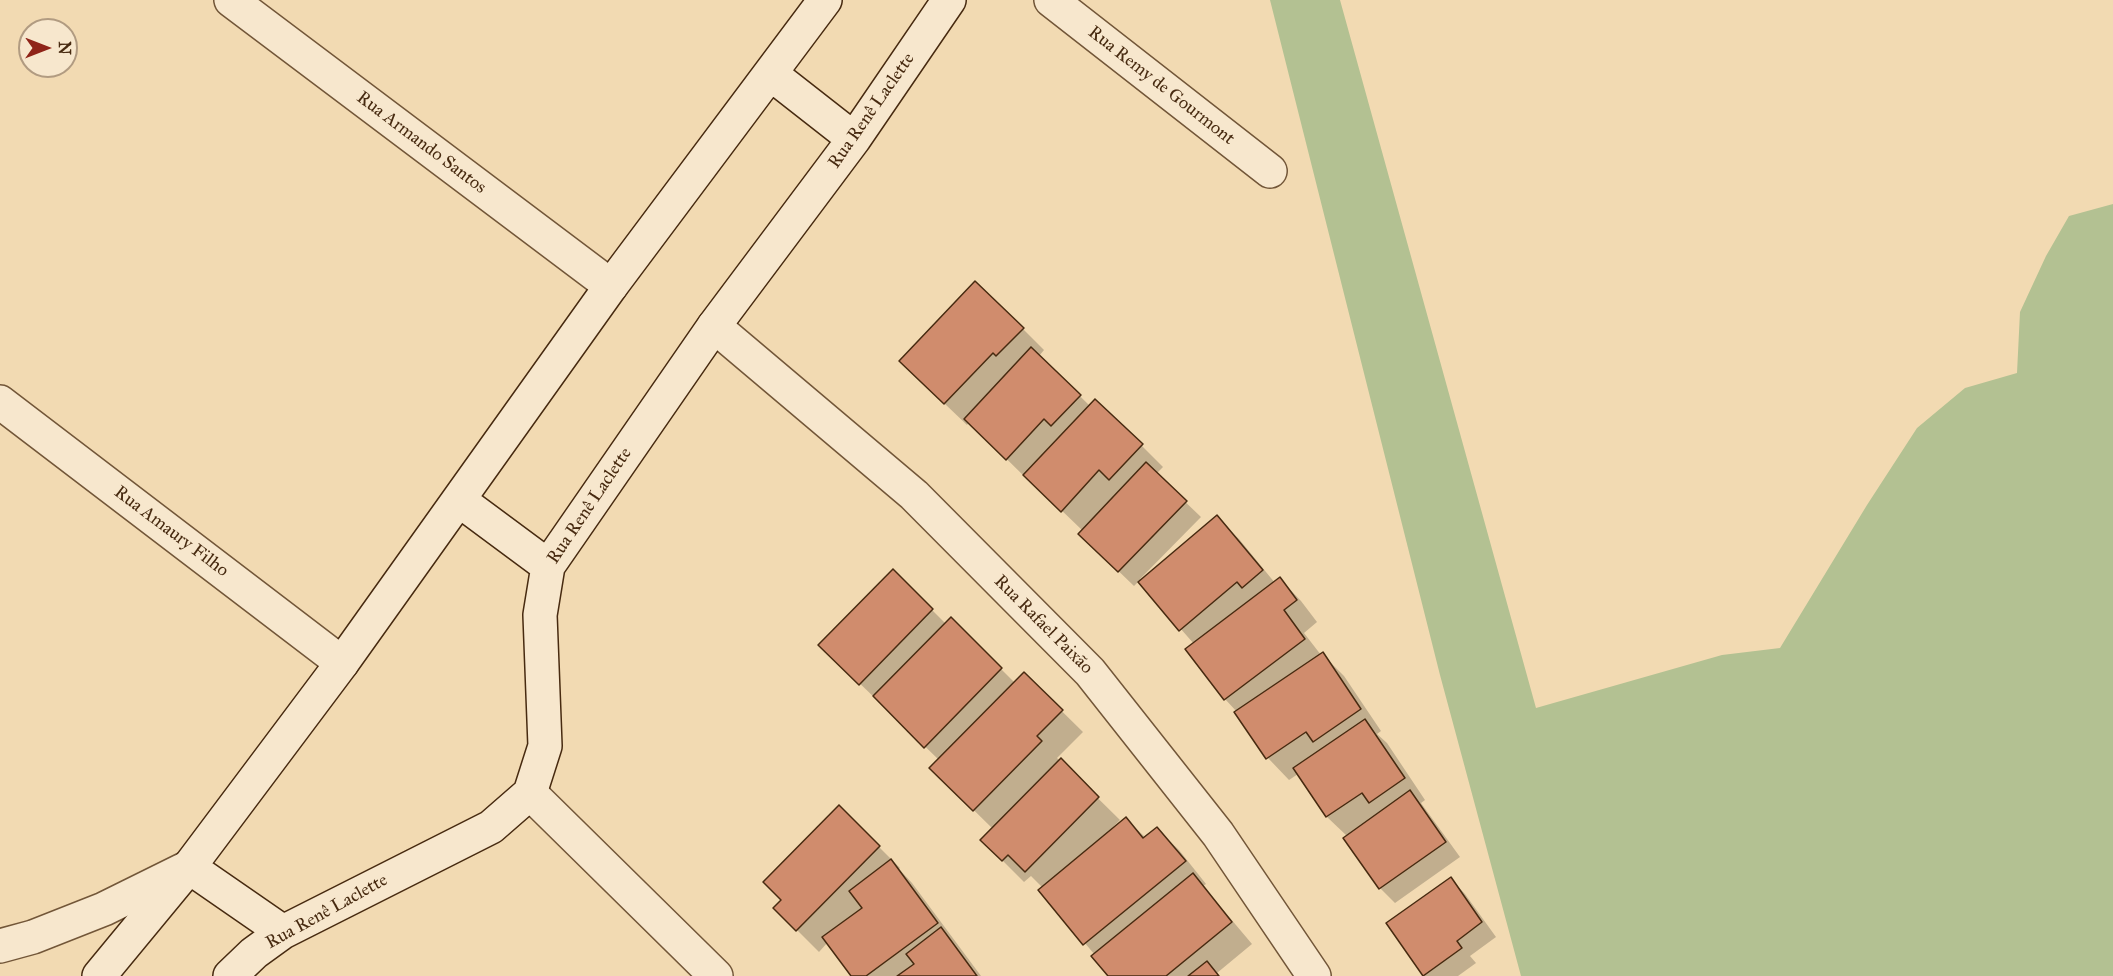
<!DOCTYPE html>
<meta charset="utf-8">
<style>
body{margin:0}
#map{position:relative;width:2113px;height:976px;overflow:hidden;background:#f2dab2;font-family:"IM FELL Great Primer",serif}
canvas{display:block}
.north{position:absolute;left:18px;top:18px;width:60px;height:60px;box-sizing:border-box;background:#f7e7cd;border:2px solid #b19b81;border-radius:50%;rotate:90deg;font-size:16px;font-weight:700;line-height:24px;text-align:center;color:#472a10}
.north::after{content:'';display:block;margin:auto;width:21px;height:27px;background:#8f2418;clip-path:polygon(50% 0,100% 100%,50% 72%,0 100%)}
</style>
<div id="map">
<canvas width="2113" height="976"></canvas>
<div class="north">N</div>
</div>
<script>
const g = document.querySelector('canvas').getContext('2d');
g.lineJoin = 'round';
function paint(path, color) { g.fillStyle = color; g.fill(path, 'evenodd'); }
const toPath = rows => new Path2D(rows.map(r => 'M' + r).join(''));
function stroke(path, color, width, dash) { g.strokeStyle = color; g.lineWidth = width; g.lineCap = dash ? 'butt' : 'round'; g.setLineDash(dash || []); g.stroke(path); }
function label(font, color, halo, rows, align = 'center') {
  g.font = font + ' "IM FELL Great Primer",serif'; g.lineWidth = 6; g.setLineDash([]); g.textBaseline = 'middle'; g.strokeStyle = halo; g.fillStyle = color; for (const [text, x, y, turn = 0] of rows) {
    g.save(); g.translate(x, y); g.rotate((+turn || 0) * Math.PI / 180); g.textAlign = isNaN(turn) ? turn : align; if (halo) g.strokeText(text, 0, 0); g.fillText(text, 0, 0); g.restore();
  }
}
const green = toPath([
 [1270,0,1340,0,1536,708,1722,655,1780,648,1867,505,1917,428,1965,388,2017,373,2020,312,2046,256,2069,216,2113,204,2113,976,1521,976,1440,675]
]);
const shadow = toPath([
 [1023,329,1044,350,1039,356,1090,406,1095,401,1142,446,1163,467,1156,474,1201,517,1140,579,1142,581,1217,518,1239,539,1275,583,1280,579,1301,601,1317,622,1304,633,1321,655,1322,654,1344,676,1381,731,1377,734,1387,743,1425,800,1421,803,1460,857,1395,903,1380,888,1347,836,1327,817,1298,774,1289,780,1268,758,1237,712,1225,699,1194,644,1139,581,1134,586,1080,534,1083,531,1029,479,1028,480,969,422,967,425,923,383],
 [893,571,946,624,951,619,1015,683,1024,674,1083,732,1057,758,1120,820,1112,828,1113,830,1126,819,1146,838,1157,829,1179,850,1206,884,1203,886,1252,944,1217,973,1219,976,1110,976,1095,955,1040,890,1043,888,1031,876,1024,882,982,840,993,829,931,768,939,760,820,645],
 [839,807,900,868,899,869,912,883,981,976,853,976,828,942,819,952,775,908,783,900],
 [1451,879,1465,894,1496,937,1470,956,1476,963,1458,976,1425,976,1388,923]
]);
const building = toPath([
 [975,281,1024,328,996,356,993,353,944,404,899,361,975,281],
 [1031,347,1081,395,1051,426,1044,419,1006,460,964,419,1031,347],
 [1095,399,1143,444,1109,480,1099,470,1061,512,1023,475,1095,399],
 [1146,462,1187,501,1118,572,1078,534,1146,462],
 [1217,515,1263,570,1242,588,1237,582,1179,631,1138,582,1217,515],
 [893,569,933,609,859,685,818,645,893,569],
 [1280,577,1297,600,1284,610,1305,639,1224,700,1185,649,1280,577],
 [951,617,1002,668,924,748,873,696,951,617],
 [1323,652,1361,709,1313,742,1306,732,1266,759,1234,712,1323,652],
 [1024,672,1063,710,1037,736,1042,741,973,811,929,768,1024,672],
 [1365,719,1405,778,1369,803,1362,793,1326,817,1293,768,1365,719],
 [1061,758,1099,797,1025,872,1008,855,1002,861,980,840,1061,758],
 [1410,790,1446,842,1379,889,1343,838,1410,790],
 [839,805,880,846,796,931,773,908,781,900,763,882,839,805],
 [1126,817,1143,838,1157,827,1186,861,1083,945,1038,890,1126,817],
 [891,859,938,923,866,976,851,976,822,937,862,908,849,891,891,859],
 [1193,873,1232,922,1166,976,1108,976,1091,956,1193,873],
 [1451,877,1482,922,1457,941,1462,948,1423,976,1386,923,1451,877],
 [941,927,977,976,897,976,914,964,906,954,941,927],
 [1207,961,1219,976,1188,976,1207,961]
]);
const street = toPath([
 [231,0,611,286],
 [1051,0,1270,171],
 [714,326,914,495,1090,672,1218,834,1314,976],
 [0,402,342,663],
 [530,793,716,976],
 [0,946,33,937,104,909,189,867]
]);
const secondary = toPath([
 [771,74,854,139],
 [459,500,548,566],
 [189,867,283,932],
 [99,976,189,867,342,663,611,286,825,0],
 [230,976,254,953,283,932,491,827,530,793,545,746,540,615,548,566,714,326,854,139,949,0]
]);
const streetNames = [
 ["Rua Remy de Gourmont",1161,86,38],
 ["Rua Renê Laclette",872,111,-55],
 ["Rua Armando Santos",421,143,37],
 ["Rua Renê Laclette",590,506,-56],
 ["Rua Amaury Filho",171,532,37],
 ["Rua Rafael Paixão",1043,625,45],
 ["Rua Renê Laclette",327,912,-29]
];
paint(green, '#b3c192');
paint(shadow, '#0003');
paint(building, '#d08c6d');
stroke(building, '#472a10', 1.5);
stroke(street, '#725638', 36);
stroke(secondary, '#472a10', 36);
stroke(street, '#f7e7cd', 33);
stroke(secondary, '#f7e7cd', 33);
label('18px', '#472a10', '#f7e7cd', streetNames);
</script>
